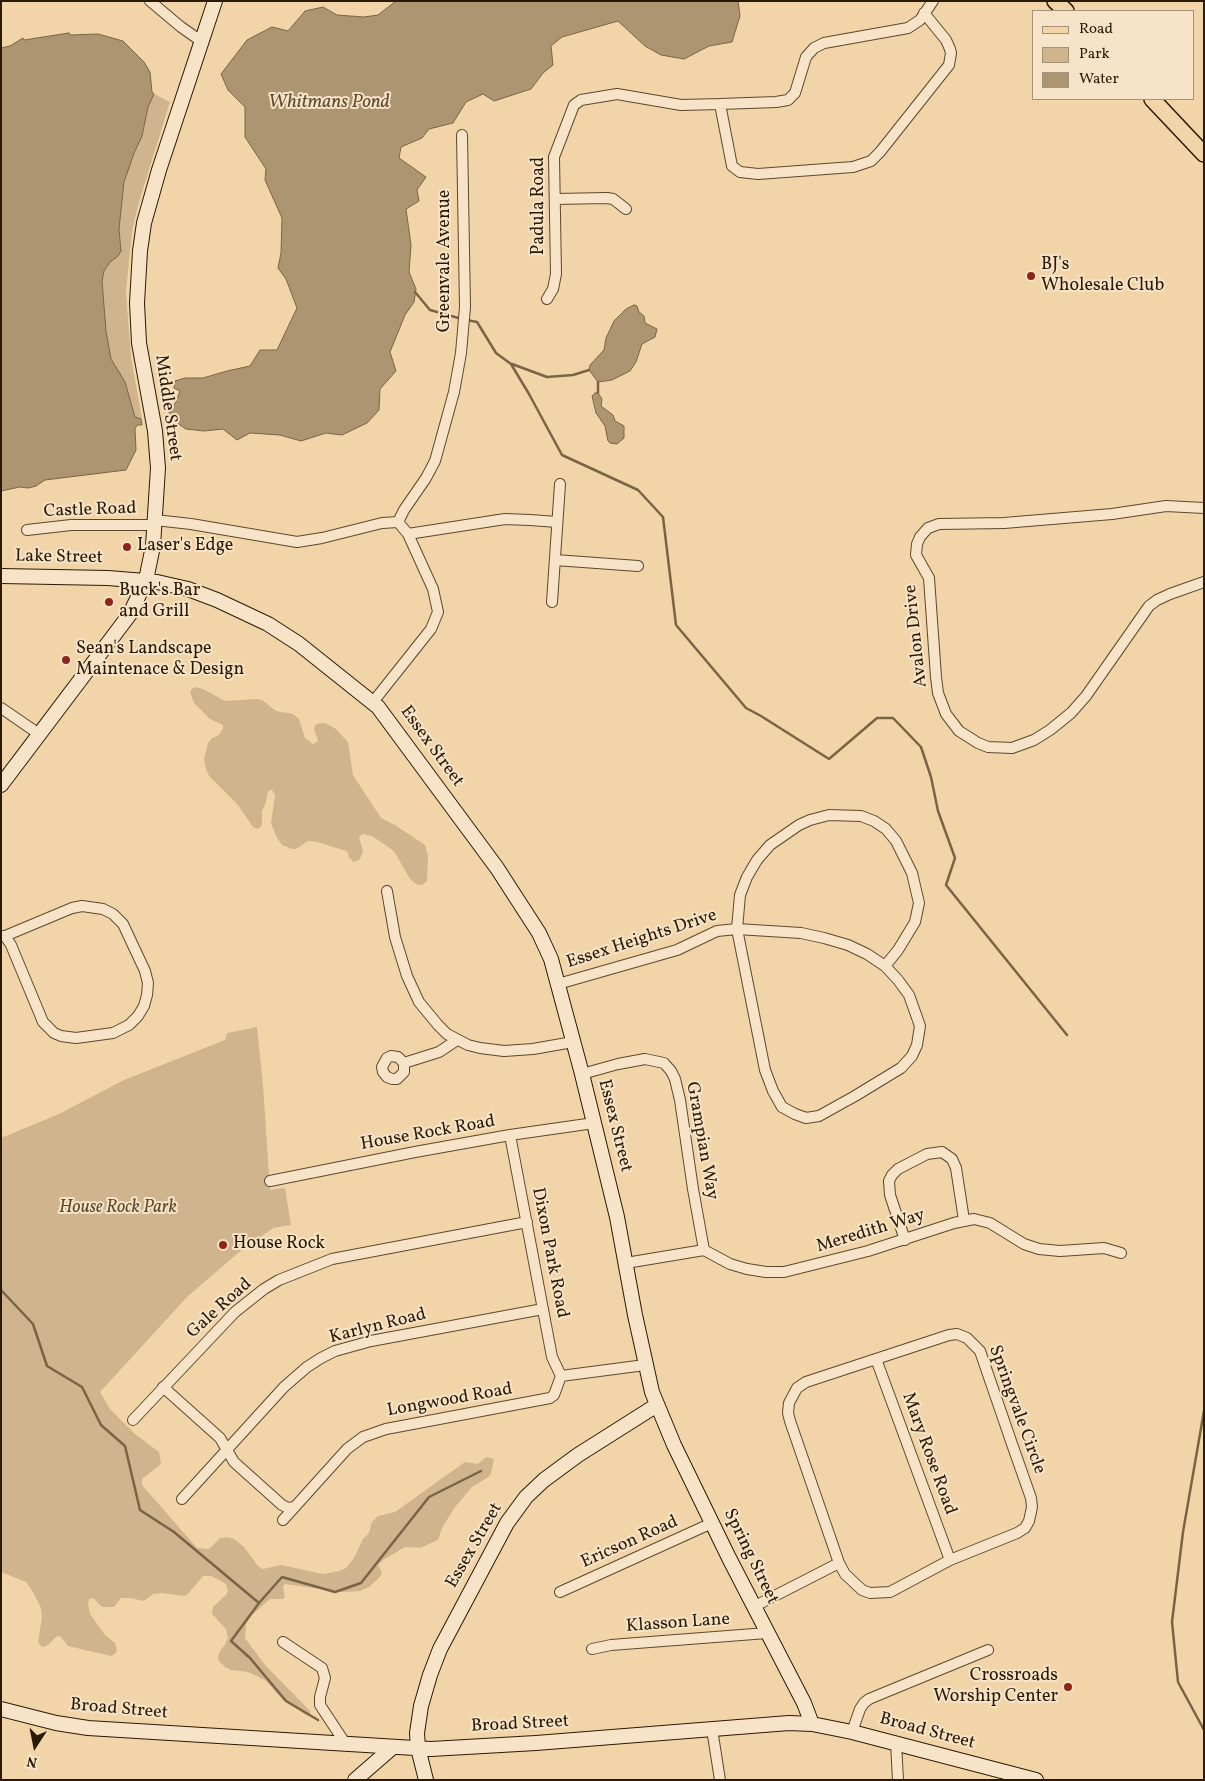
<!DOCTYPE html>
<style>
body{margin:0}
#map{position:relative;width:1205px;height:1781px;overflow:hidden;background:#f2d4a9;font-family:Vollkorn,serif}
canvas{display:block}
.frame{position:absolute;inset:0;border:2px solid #2b1a03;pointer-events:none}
.legend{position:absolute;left:1032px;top:10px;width:162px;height:90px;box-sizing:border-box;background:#f7e3c7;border:1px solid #a59379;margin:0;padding:6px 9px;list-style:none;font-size:15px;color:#2b1a03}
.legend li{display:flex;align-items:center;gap:10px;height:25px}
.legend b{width:25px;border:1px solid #a59379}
.north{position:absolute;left:10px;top:1721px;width:50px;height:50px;-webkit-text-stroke:4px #f7e3c7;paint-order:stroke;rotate:191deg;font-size:14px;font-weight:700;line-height:20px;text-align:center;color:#2b1a03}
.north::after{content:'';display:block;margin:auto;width:18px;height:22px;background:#2b1a03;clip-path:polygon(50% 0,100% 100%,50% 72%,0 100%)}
</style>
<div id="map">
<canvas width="1205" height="1781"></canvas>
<div class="frame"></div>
<ul class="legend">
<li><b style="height:6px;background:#f2d4a9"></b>Road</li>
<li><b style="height:14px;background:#d0b48d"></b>Park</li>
<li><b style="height:14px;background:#ae9571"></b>Water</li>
</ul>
<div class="north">N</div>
</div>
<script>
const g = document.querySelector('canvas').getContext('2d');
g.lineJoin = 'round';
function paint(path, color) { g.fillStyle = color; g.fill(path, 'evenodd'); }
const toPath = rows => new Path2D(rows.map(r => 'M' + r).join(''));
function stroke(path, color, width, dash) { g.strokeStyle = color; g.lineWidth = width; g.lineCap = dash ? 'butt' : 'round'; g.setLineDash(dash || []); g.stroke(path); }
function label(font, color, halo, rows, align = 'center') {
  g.font = font + ' Vollkorn,serif'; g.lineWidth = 4; g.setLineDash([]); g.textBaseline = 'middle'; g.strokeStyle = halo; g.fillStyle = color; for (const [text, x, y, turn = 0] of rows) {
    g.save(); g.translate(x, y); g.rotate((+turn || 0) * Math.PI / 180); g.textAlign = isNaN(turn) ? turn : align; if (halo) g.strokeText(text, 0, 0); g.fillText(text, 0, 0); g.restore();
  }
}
const green = toPath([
 [154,94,170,102,139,202,132,231,126,292,131,357,142,419,141,419,135,417,111,359,106,331,102,281,104,271,110,261,118,256,121,246,119,229,124,182,134,153,142,136,148,107],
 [196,687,203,689,225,701,257,699,262,700,276,711,293,714,299,719,305,738,313,744,318,741,314,729,316,724,325,723,336,729,348,742,353,775,381,818,395,825,425,845,428,856,427,881,422,885,416,884,410,879,394,851,372,836,363,834,359,837,363,851,361,857,359,860,354,862,349,858,348,853,346,851,317,842,308,841,296,849,292,849,282,845,277,838,271,823,275,795,272,790,270,790,268,792,265,805,262,811,262,825,258,829,253,827,238,805,209,776,206,769,204,759,208,743,212,738,219,735,223,729,223,725,210,719,194,703,190,692,192,689],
 [257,1027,263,1085,270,1190,285,1188,291,1225,273,1228,238,1253,187,1297,100,1392,110,1409,135,1434,159,1452,161,1464,142,1479,142,1485,197,1548,209,1549,220,1538,227,1537,234,1539,244,1547,258,1566,263,1569,281,1565,323,1574,339,1571,346,1568,354,1558,363,1539,369,1533,372,1522,378,1516,395,1512,465,1462,478,1464,486,1457,494,1459,491,1474,488,1477,472,1487,455,1507,442,1528,438,1540,420,1548,405,1547,383,1560,378,1565,382,1573,380,1577,369,1587,360,1591,343,1592,285,1584,283,1587,285,1597,283,1599,270,1599,252,1615,246,1624,245,1638,265,1665,311,1712,308,1716,283,1700,265,1680,248,1672,231,1670,225,1667,219,1661,218,1656,221,1649,225,1645,228,1638,226,1629,212,1614,213,1607,226,1595,228,1591,226,1584,219,1580,211,1576,203,1576,187,1595,183,1596,162,1593,153,1594,144,1601,130,1598,121,1598,114,1607,102,1607,93,1598,89,1599,88,1604,90,1614,105,1635,115,1643,117,1650,115,1654,111,1656,68,1646,61,1637,57,1636,48,1645,42,1647,38,1642,42,1617,41,1608,33,1592,26,1582,1,1572,1,1138,59,1114,124,1080,225,1040,227,1033]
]);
const water = toPath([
 [396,1,738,1,740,16,732,42,709,46,684,59,661,55,645,46,618,21,562,37,551,46,553,65,543,73,531,89,494,101,483,94,466,102,453,123,429,129,422,138,401,147,399,158,426,177,417,190,419,201,406,209,411,245,409,272,416,289,414,302,405,315,390,352,396,371,380,389,379,410,367,423,342,435,326,433,301,441,280,435,250,433,237,440,223,429,204,431,186,429,171,419,170,416,169,412,176,402,180,391,174,388,175,381,185,378,203,378,227,371,250,366,260,350,277,350,297,308,286,279,278,268,281,253,282,218,265,180,266,169,245,137,245,107,228,90,221,74,247,40,272,27,288,31,305,11,323,7,337,15,364,17,378,15,396,1],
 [69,33,70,35,98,34,123,41,144,62,150,72,152,92,154,94,148,107,142,136,134,153,124,182,119,229,121,251,118,256,110,262,104,271,102,281,106,331,111,359,125,382,135,417,141,419,142,425,137,425,135,429,136,450,126,470,45,480,36,486,28,488,20,487,1,491,1,48,10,46,23,38,24,40,69,33],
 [634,305,637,306,639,312,644,316,645,323,657,329,655,337,642,344,636,362,630,371,612,380,598,382,589,370,590,365,604,350,606,338,614,321,626,309,634,305],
 [595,393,598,393,602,399,601,406,613,415,615,421,624,426,624,438,617,444,610,443,608,441,605,426,596,413,592,396,595,393]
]);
const stream = toPath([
 [415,292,430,310,462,319],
 [467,320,477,322,496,353,511,364,529,394,562,455,638,490,663,517,676,625,746,708,761,716,829,759,877,718,893,718,921,747,931,777,938,811,955,858,946,885,1067,1035],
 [512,364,547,377,573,375,589,370],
 [598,393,598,382],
 [1,1290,33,1324,47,1366,82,1387,101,1425,125,1446,140,1510,174,1532,259,1603],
 [1204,1411,1183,1532,1172,1622,1178,1682,1204,1730],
 [318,1720,286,1701,250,1658,231,1641,259,1603,282,1577,335,1592,361,1583,429,1497,481,1471]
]);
const street = toPath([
 [150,1,181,27,201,41],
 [924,13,946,40,950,49,951,53,949,65,880,152,871,161,853,167,758,174,740,172,732,166,720,104,776,102,788,100,795,93,806,57,814,48,824,43,908,28,920,20,933,1],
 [555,199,607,198,613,199,626,209],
 [547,299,553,289,556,274,554,157,574,105,581,100,617,94,681,105,720,104],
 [1204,508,1166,506,1112,514,1004,523,939,524,928,528,920,537,917,544,916,555,929,578,936,677,938,693,946,714,959,731,978,743,988,747,1012,748,1034,740,1050,730,1071,713,1086,696,1149,606,1157,600,1170,594,1204,582],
 [155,520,191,524,297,542,322,538,382,523,398,522],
 [27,530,71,525,154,525],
 [408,534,505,519,530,520,557,522],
 [555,560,638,566],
 [552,602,560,484],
 [373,702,431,629,438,612,433,589,408,534,398,522,404,510,426,478,435,461,454,392,461,353,465,307,462,135],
 [1,708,39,734],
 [387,891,395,937,407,976,419,1002,438,1025,447,1034,468,1045,480,1048,504,1051,533,1049,573,1042],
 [1,936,5,936,72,908,82,906,103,909,113,914,123,924,145,971,148,983,147,995,144,1006,138,1016,129,1025,113,1033,76,1038,61,1036,54,1033,43,1022,11,945,5,936],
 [558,984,677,950,717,931,737,929,765,1070,773,1091,782,1107,795,1114,806,1118,819,1116,855,1096,901,1068,912,1056,917,1045,920,1026,909,995,898,980,885,966,867,954,848,945,824,938,801,933,737,929,740,895,747,877,757,860,770,845,799,825,810,820,829,815,861,816,874,821,886,829,896,841,912,873,919,903,915,922,898,950,885,966],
 [404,1063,398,1057,391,1056,387,1058,382,1067,383,1072,387,1077,392,1079,397,1079,404,1072,404,1063,439,1052,457,1040],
 [582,1074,618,1064,645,1059,664,1063,671,1071,675,1079,680,1100,693,1189,704,1250],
 [510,1135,552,1357,561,1376],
 [270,1181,415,1152,510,1135,594,1123],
 [905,1240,890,1195,889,1181,892,1175,898,1169,927,1154,942,1152,952,1159,956,1168,964,1220],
 [626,1263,704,1250,730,1264,747,1269,766,1272,784,1272,868,1251,954,1223,974,1219,990,1223,1024,1244,1039,1249,1060,1251,1104,1248,1121,1253],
 [876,1359,950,1560],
 [561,1376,645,1365],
 [163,1387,220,1438,234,1462,282,1505,288,1508,294,1507],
 [133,1420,235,1312,264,1289,279,1280,332,1259,527,1222],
 [182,1499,284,1387,307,1367,321,1358,335,1351,371,1341,543,1309],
 [283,1520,347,1449,363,1437,386,1429,550,1398,554,1395,561,1376],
 [560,1592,712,1523],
 [753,1607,839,1563,790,1421,788,1413,789,1403,797,1388,806,1382,949,1335,957,1334,967,1338,980,1351,1012,1444,1031,1498,1032,1507,1029,1521,1025,1528,1017,1533,950,1560,890,1592,870,1593,862,1590,845,1574,839,1563],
 [283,1642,322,1668,325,1678,320,1697,320,1705,345,1743],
 [592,1649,611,1645,767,1633],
 [712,1729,720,1780],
 [852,1732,860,1709,864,1703,869,1699,988,1650],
 [896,1743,898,1780]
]);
const secondary = toPath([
 [1,576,108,578,157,582,188,589,217,600,268,624,299,644,378,707,497,868,539,933,551,959,582,1074,617,1217,635,1315,652,1392,674,1445,729,1558,804,1703,812,1724],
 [1,785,130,614,146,580,153,546,158,468,155,431,139,343,137,303,140,251,144,223,159,170,215,1],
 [1,1709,56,1723,88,1728,431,1749,536,1743,789,1723,812,1724,852,1732,1036,1780],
 [355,1780,393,1747],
 [426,1780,418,1748,417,1733,421,1706,430,1675,440,1649,507,1523,526,1497,544,1480,578,1455,657,1405]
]);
const primary = toPath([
 [1055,1,1066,11],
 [1152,99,1204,154]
]);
const markers = [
 [1031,276,5,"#8f2418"],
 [127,547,5,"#8f2418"],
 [109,602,5,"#8f2418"],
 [66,660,5,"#8f2418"],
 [223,1245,5,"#8f2418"],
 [1068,1687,5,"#8f2418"]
];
const streetNames = [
 ["Padula Road",540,206,-90],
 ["Greenvale Avenue",446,261,-90],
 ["Middle Street",167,408,82],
 ["Castle Road",90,511,-2],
 ["Lake Street",59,558,1],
 ["Avalon Drive",917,636,-96],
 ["Essex Street",431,747,54],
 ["Essex Heights Drive",642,940,-18],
 ["Essex Street",614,1126,76],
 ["House Rock Road",428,1134,-10],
 ["Grampian Way",701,1141,80],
 ["Meredith Way",871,1232,-17],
 ["Dixon Park Road",549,1253,79],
 ["Gale Road",220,1309,-42],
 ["Karlyn Road",378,1327,-14],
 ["Longwood Road",450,1401,-10],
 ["Springvale Circle",1016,1410,70],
 ["Mary Rose Road",928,1454,70],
 ["Ericson Road",630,1543,-24],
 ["Essex Street",475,1546,-60],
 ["Spring Street",750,1557,64],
 ["Klasson Lane",678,1624,-4],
 ["Broad Street",119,1710,5],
 ["Broad Street",520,1725,-3],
 ["Broad Street",927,1732,15]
];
const poiNames = [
 ["BJ's",1041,266],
 ["Wholesale Club",1041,287],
 ["Laser's Edge",137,547],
 ["Buck's Bar",119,592],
 ["and Grill",119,613],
 ["Sean's Landscape",76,650],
 ["Maintenace & Design",76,671],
 ["House Rock",233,1245],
 ["Crossroads",1058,1677,"right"],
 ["Worship Center",1058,1698,"right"]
];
const parkNames = [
 ["House Rock Park",118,1209]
];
const waterNames = [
 ["Whitmans Pond",329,104]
];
paint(green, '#d0b48d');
paint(water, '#ae9571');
stroke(water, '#7a6445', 1);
stroke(stream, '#7a6445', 2.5);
stroke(street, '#5d482c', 12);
stroke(secondary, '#2b1a03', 16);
stroke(primary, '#2b1a03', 18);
stroke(street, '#f7e3c7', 10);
stroke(secondary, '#f7e3c7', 14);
stroke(primary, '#f2d4a9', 15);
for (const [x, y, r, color] of markers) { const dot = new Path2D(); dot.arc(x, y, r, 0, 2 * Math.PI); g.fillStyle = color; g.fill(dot); stroke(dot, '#f7e3c7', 2); }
label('18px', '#2b1a03', '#f7e3c7', streetNames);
label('18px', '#2b1a03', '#f7e3c7', poiNames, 'left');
label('italic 18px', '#5d482c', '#f7e3c7', parkNames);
label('italic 19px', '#5f4b2f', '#f7e3c7', waterNames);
</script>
